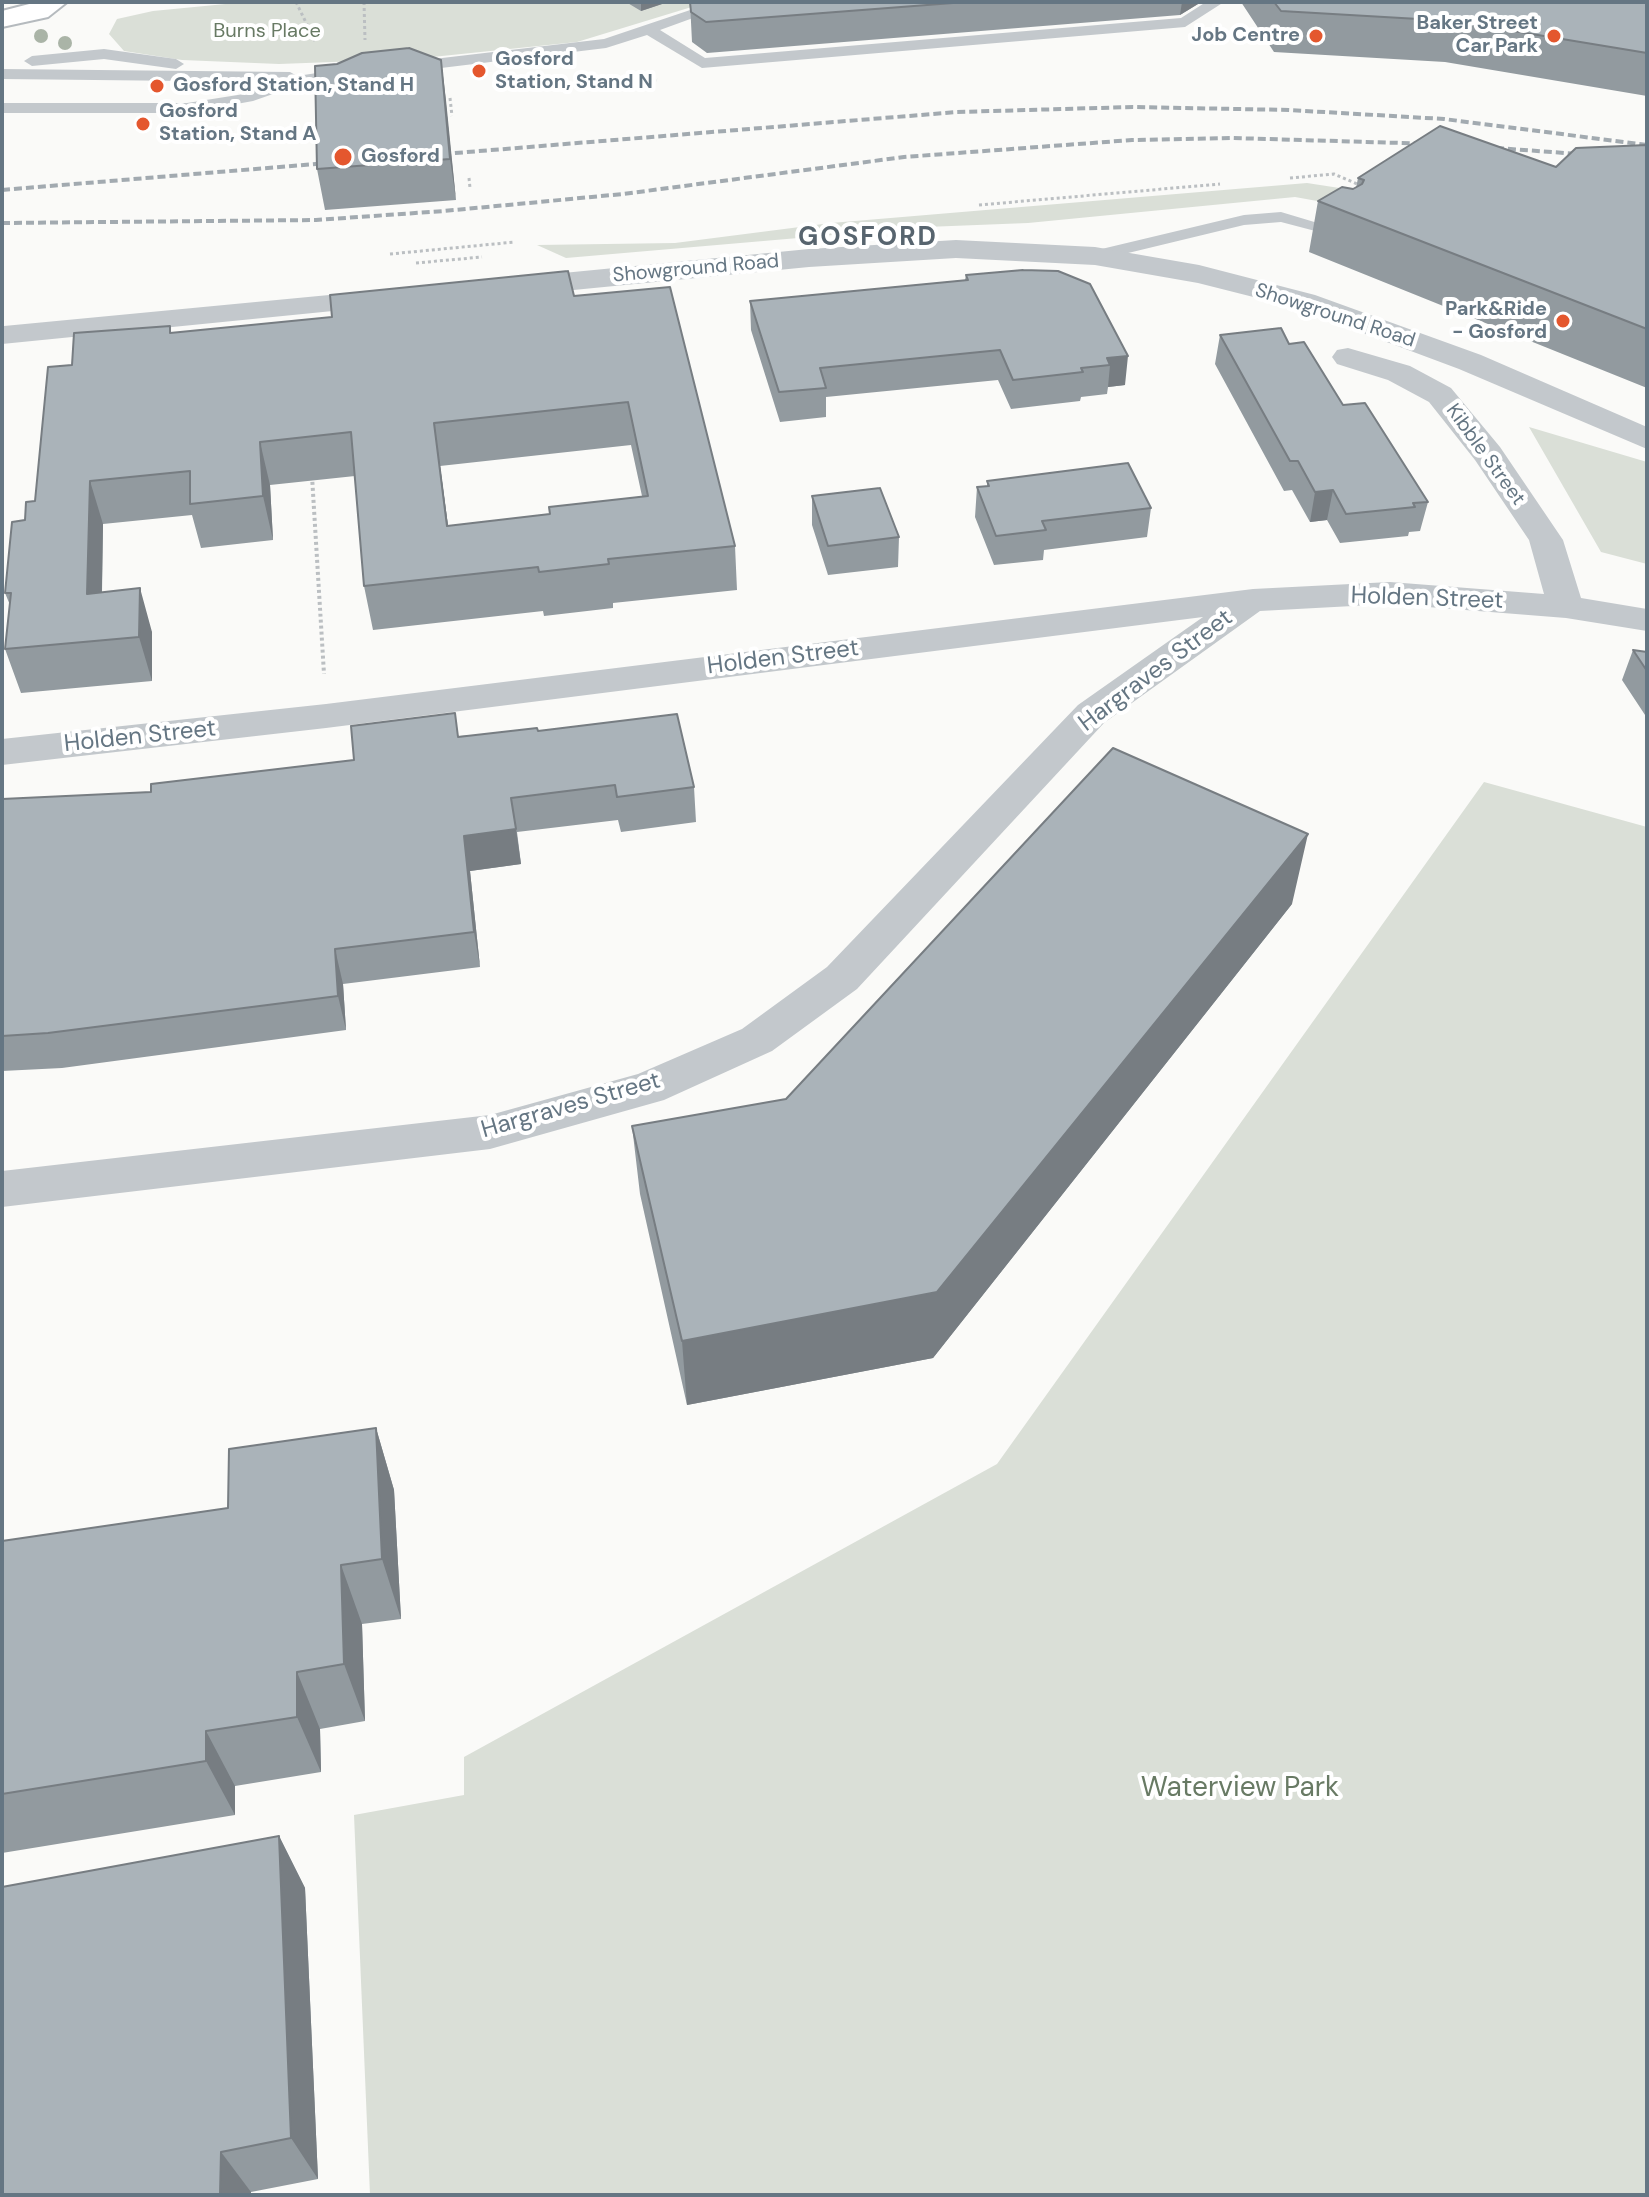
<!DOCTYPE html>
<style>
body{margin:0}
#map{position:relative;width:1649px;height:2197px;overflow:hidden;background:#fafaf8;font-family:"DM Sans",sans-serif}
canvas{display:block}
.frame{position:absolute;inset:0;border:4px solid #657683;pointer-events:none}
</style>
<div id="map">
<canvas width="1649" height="2197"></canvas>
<div class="frame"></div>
</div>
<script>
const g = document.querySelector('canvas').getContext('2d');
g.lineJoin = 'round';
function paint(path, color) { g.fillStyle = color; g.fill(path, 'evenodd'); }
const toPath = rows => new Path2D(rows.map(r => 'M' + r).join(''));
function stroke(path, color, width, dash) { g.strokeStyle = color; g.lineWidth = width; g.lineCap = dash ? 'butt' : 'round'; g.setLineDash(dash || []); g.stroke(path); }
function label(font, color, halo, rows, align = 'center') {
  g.font = font + ' "DM Sans",sans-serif'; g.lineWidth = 8; g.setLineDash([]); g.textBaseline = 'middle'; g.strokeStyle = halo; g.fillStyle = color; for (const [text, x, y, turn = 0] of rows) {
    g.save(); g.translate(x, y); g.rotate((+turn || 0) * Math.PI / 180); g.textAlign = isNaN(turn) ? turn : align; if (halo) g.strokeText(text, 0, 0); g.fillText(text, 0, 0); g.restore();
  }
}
const green = toPath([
 [246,2,708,2,577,42,413,59,279,64,182,60,124,51,109,34,117,19,153,11],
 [1307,183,1346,189,1345,206,1295,197,1028,223,926,227,566,258,537,245,675,243,831,223],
 [1529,427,1647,462,1647,564,1601,552],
 [1484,782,1647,827,1647,2195,370,2195,354,1815,464,1795,464,1757,997,1464]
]);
const pathFar1 = toPath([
 [296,2,315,41],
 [364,2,365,40],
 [627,77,657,80],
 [450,98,452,116],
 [469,178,470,188],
 [1290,178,1334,174,1362,186],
 [979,205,1220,184],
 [390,254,515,242],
 [416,263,482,257]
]);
const path = toPath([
 [312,476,324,674]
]);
const service = toPath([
 [714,2,737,2,660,30,705,58,1181,18,1206,2,1224,2,1185,27,702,68,647,35,606,48,408,72,400,67,408,62,604,39,714,2],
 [104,49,176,59,184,64,176,69,104,59,32,66,24,61,32,56,104,49],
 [350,68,358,73,356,76,307,82,253,101,187,113,2,113,2,103,187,103,244,94,279,82,2,79,2,69,290,72,297,76,350,68],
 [1281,212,1351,233,1342,238,1281,222,1244,225,1095,261,1086,256,1089,252,1244,215,1281,212]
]);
const minor = toPath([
 [1348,348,1410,366,1451,388,1500,447,1563,540,1581,598,1647,609,1647,631,1566,618,1390,604,1260,611,1104,723,857,989,772,1051,664,1100,490,1149,2,1207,2,1171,490,1115,638,1074,742,1029,827,967,1078,705,1203,617,326,728,2,765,2,739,326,704,1253,589,1390,582,1544,594,1529,540,1475,460,1429,402,1388,380,1337,364,1332,357,1337,350,1348,348]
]);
const tertiary = toPath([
 [956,240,1095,247,1199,265,1315,295,1481,355,1647,427,1647,449,1459,369,1293,307,1198,283,1095,265,956,258,809,267,512,296,501,293,497,287,501,281,512,278,809,249,956,240],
 [392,289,403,292,407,298,403,304,2,344,4,326,392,289]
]);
const primary = toPath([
 [37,2,67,2,48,17,2,27,2,11,37,2]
]);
const rail = toPath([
 [1484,147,1591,155],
 [431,155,957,112,1133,107,1289,110,1444,119,1647,145],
 [2,190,339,162],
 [2,223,316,220,444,211,623,194,904,157,1132,140,1233,138,1436,144]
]);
const trees = [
 [41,36],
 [65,43]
];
const wall = toPath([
 [626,2,668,2,641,11],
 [690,2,1198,2,1198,4,1180,15,707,53,692,42],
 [1241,2,1647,2,1647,96,1445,62,1274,52],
 [441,60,456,200,325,210,317,169,337,64],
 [1647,145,1647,388,1309,252,1318,201,1356,188,1358,178,1556,167],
 [1058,271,1125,385,1108,387,1107,394,1081,397,1080,401,1011,409,998,380,826,397,826,417,780,422,751,330,750,301,965,280,966,275],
 [574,296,735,546,737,590,613,603,613,608,544,616,543,611,373,630,364,586,355,476,270,485,273,540,201,548,192,515,103,524,102,593,152,632,152,681,21,693,5,649,10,605,5,593,25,520,35,501,72,365,170,326,171,333],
 [631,445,642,496,550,514,448,526,440,466],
 [1220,335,1289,344,1428,502,1420,531,1409,532,1408,536,1340,543,1327,520,1310,522,1292,490,1284,491,1215,364],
 [987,481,1151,508,1147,537,1044,550,1043,560,994,565,975,517,977,487,987,486],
 [812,496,899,537,898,567,828,575,812,525],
 [1633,650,1647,652,1647,718,1622,680],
 [538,731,694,787,696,822,621,832,618,820,517,832,521,864,470,871,480,967,343,984,346,1030,62,1068,2,1071,2,799,151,792,354,760,459,736],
 [1292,904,933,1358,687,1405,640,1194,632,1126,786,1099],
 [376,1428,394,1490,401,1619,362,1624,365,1721,320,1729,321,1772,235,1786,235,1815,2,1853,2,1541,228,1508],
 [279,1836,305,1888,318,2179,251,2192,251,2195,2,2195]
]);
const shadedWall = toPath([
 [641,2,668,2,641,11],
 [1182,2,1198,2,1198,4,1180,15],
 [441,60,446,100,456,200,450,159],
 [1128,356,1125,385,1108,387,1110,365,1107,358],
 [434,423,440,466,454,570,447,526],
 [260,442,270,485,273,540,263,496],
 [90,481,103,524,101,638,87,594],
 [1333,490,1327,520,1310,522,1315,492],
 [140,588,152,632,152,681,139,637],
 [516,829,521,864,470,871,480,967,474,932,464,836],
 [1308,834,1292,904,933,1358,687,1405,682,1341],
 [335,949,343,984,346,1030,338,996],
 [376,1428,394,1490,401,1619,382,1559],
 [341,1565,362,1624,365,1721,344,1664],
 [297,1672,320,1729,321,1772,297,1717],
 [206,1731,235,1786,235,1815,206,1761],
 [279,1836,305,1888,318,2179,291,2138],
 [221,2152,251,2192,251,2195,220,2195]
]);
const building = toPath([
 [690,2,966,2,706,22,691,12,690,2],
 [1274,2,1647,2,1647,53,1453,21,1281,11,1274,2],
 [409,48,441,60,450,159,317,169,315,66,337,64,362,53,409,48],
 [1440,126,1556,167,1576,148,1647,145,1647,329,1318,201,1342,187,1353,189,1362,184,1364,180,1358,178,1440,126],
 [1023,270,1058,271,1090,284,1128,356,1107,358,1110,365,1081,368,1083,372,1013,380,1000,350,820,368,826,388,779,392,750,301,968,280,966,275,1023,270],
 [568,271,574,296,670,287,735,546,608,559,609,564,539,572,538,567,364,586,351,432,260,442,263,496,190,504,190,471,90,481,87,594,140,588,139,637,5,649,11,593,5,593,12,522,25,520,26,502,35,501,48,367,72,365,74,333,170,326,170,333,332,317,330,295,568,271],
 [628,402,648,496,549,507,550,514,447,526,434,423,628,402],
 [1281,328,1289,344,1304,342,1343,405,1365,403,1428,502,1413,503,1415,507,1346,514,1333,490,1315,492,1298,461,1290,461,1220,335,1281,328],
 [1128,463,1151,508,1042,521,1046,530,996,536,977,487,989,486,987,481,1128,463],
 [880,488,899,537,828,546,812,496,880,488],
 [1633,650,1647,652,1647,671,1633,650],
 [455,713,458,737,537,728,538,731,677,714,694,787,617,797,615,785,511,798,516,829,464,836,474,932,335,949,338,996,48,1033,2,1036,2,799,151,792,151,784,354,760,351,726,455,713],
 [1113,748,1308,834,937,1292,682,1341,632,1126,786,1099,1113,748],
 [376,1428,382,1559,341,1565,344,1664,297,1672,297,1717,206,1731,206,1761,2,1794,2,1541,228,1508,229,1449,376,1428],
 [279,1836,291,2138,221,2152,220,2195,2,2195,2,1887,279,1836]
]);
const markers = [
 [1316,36,8,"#e4572e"],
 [1554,36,8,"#e4572e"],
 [479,71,8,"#e4572e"],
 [157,86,8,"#e4572e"],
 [143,124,8,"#e4572e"],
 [343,157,10,"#e4572e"],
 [1563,321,8,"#e4572e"]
];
const farPoinames = [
 ["Baker Street",1538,24,"right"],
 ["Car Park",1538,47,"right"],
 ["Job Centre",1300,36,"right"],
 ["Gosford",495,60],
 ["Station, Stand N",495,83],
 ["Gosford Station, Stand H",173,86],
 ["Gosford",159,112],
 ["Station, Stand A",159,135],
 ["Gosford",361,157],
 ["Park&Ride",1547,310,"right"],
 ["- Gosford",1547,333,"right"]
];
const farParknames = [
 ["Burns Place",267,32]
];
const farStreetnames = [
 ["Showground Road",696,269,-5],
 ["Showground Road",1335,316,18],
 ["Kibble Street",1485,455,54]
];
const streetNames = [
 ["Holden Street",1427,599,2],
 ["Holden Street",783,658,-7],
 ["Hargraves Street",1156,671,-37],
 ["Holden Street",140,737,-6],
 ["Hargraves Street",571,1106,-16]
];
const farDistrictnames = [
 ["GOSFORD",868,238]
];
const nearParknames = [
 ["Waterview Park",1240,1789]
];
paint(green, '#dadfd7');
stroke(primary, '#b5babe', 4);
stroke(pathFar1, '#bbbfc2', 3, [3, 3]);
stroke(path, '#bbbfc2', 4, [3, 3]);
paint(service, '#c3c8cc');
paint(minor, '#c3c8cc');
paint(tertiary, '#c3c8cc');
paint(primary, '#fff');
stroke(rail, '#a2aab0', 4, [8, 4]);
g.fillStyle = '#aab4a7';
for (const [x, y] of trees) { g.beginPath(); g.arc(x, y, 7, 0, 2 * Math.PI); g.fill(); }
paint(wall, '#929a9f');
paint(shadedWall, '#777d82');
paint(building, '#aab3b9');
stroke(building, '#777d82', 2);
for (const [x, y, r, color] of markers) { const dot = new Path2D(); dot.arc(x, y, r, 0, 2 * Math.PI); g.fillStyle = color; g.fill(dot); stroke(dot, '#fff', 3); }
label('bold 20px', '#657683', '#fff', farPoinames, 'left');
label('20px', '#687a64', '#fff', farParknames);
label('20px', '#657683', '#fff', farStreetnames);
label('24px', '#657683', '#fff', streetNames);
g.letterSpacing = '2px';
label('bold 26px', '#57646e', '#fff', farDistrictnames);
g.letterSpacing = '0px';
label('28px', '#687a64', '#fff', nearParknames);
</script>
